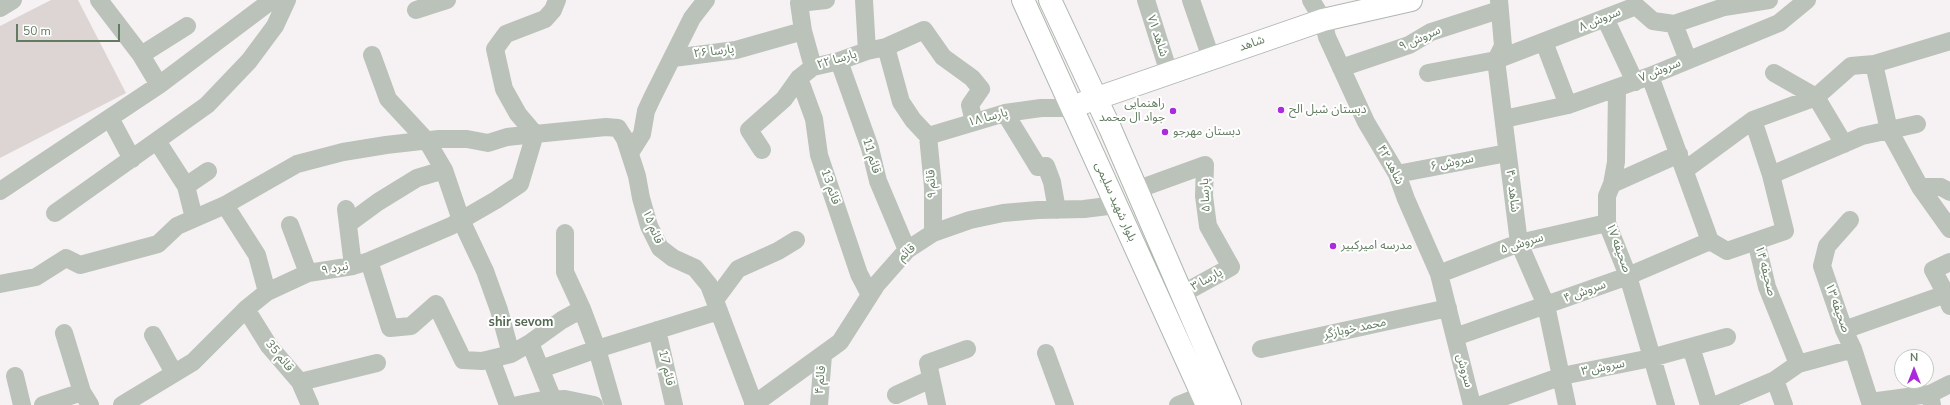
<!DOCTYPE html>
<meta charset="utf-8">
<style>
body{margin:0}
#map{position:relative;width:1950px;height:405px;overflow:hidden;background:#f6f2f4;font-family:"Nunito Sans",sans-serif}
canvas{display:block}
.north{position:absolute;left:1894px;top:349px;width:40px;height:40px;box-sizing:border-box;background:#fff;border:1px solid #c1cbc0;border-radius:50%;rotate:0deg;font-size:11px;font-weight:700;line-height:16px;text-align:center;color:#637c61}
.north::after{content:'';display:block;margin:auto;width:14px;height:18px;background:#ac2add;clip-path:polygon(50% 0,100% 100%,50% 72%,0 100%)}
.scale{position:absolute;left:16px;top:24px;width:104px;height:18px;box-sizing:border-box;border:2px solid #637c61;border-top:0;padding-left:5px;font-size:12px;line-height:14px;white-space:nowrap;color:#637c61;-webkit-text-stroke:3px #fff;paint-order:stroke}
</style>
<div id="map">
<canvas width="1950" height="405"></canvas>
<div class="north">N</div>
<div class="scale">50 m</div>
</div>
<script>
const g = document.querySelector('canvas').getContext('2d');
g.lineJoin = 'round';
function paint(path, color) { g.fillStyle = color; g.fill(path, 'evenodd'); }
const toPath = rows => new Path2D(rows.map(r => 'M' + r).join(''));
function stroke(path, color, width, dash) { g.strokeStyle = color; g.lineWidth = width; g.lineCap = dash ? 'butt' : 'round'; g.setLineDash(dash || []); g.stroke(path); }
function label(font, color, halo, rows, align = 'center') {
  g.font = font + ' "Nunito Sans","Noto Sans Arabic",sans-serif'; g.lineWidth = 4; g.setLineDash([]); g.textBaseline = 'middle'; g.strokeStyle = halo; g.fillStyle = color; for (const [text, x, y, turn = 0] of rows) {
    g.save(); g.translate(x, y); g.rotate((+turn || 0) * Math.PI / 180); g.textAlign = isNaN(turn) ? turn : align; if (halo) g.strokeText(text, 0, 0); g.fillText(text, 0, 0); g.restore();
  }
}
const green = toPath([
 [51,0,78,0,126,93,0,158,0,26]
]);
const minor = toPath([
 [99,0,141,55,159,85],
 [864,0,867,51],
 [1146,0,1169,73],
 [1191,0,1211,58],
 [1311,0,1323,20,1327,37,1366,122,1397,174,1406,199,1439,274,1472,405],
 [1499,0,1503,46,1496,60,1519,243,1546,305,1567,405],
 [0,8,13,0],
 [416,10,447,0],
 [1605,18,1635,82],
 [1674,24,1688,60],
 [803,31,813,67],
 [1544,42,1568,105],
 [886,47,901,102,913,120,928,136,1005,113,1041,108,1073,108],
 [141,55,187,26],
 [372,55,388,99,427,141,444,170,461,220,485,271,499,310,511,354],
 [673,58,736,50,803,31,799,3,826,0],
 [839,61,870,148,878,181,907,250],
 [1874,64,1889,130,1920,187,1950,229],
 [1341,68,1409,45,1431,32,1499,10],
 [1428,73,1496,60,1636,6,1653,21,1674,24,1724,7,1769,0],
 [1774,73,1816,97,1844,144],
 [1650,76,1710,241],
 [799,78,814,119,819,155,859,274,870,295],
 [1617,88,1616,162,1612,184,1607,196,1607,223,1628,276,1666,405],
 [1005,113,1038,167,1046,166,1052,182,1057,210],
 [110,118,132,159],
 [1504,119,1568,105,1650,76,1779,23,1807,0],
 [1753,120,1771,175,1785,231,1756,241,1767,287,1798,364,1775,380,1784,405],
 [928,136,933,187,933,233],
 [157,141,186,186],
 [762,150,749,130,784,99,799,78,813,67,839,61,867,51,886,47,924,30,943,57,972,78,981,89,970,105,974,122],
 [630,153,642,134,646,111,652,98,692,18,706,0],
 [1685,170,1753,120,1816,97,1851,66,1874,64,1950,41],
 [1397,174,1507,153],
 [1771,175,1862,136,1917,124],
 [1612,184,1679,154],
 [1920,187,1941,187,1950,192],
 [1136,190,1205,165,1204,196,1208,226,1231,267,1182,294],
 [0,191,159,85,272,0],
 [225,205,257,255,267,292],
 [346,209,353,266],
 [55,213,207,105,249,61,275,26,287,0],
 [194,218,186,186,208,171],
 [1850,220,1827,246,1822,266,1844,330,1853,349,1870,402,1930,394],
 [348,224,378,202,417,178,444,170],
 [290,225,308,273],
 [565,233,565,272,582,309,597,349,613,405],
 [369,261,390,328,411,326,436,304,463,360,482,361,511,354,530,343,562,320,582,309],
 [1950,262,1933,270,1946,294,1950,306],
 [1439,274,1519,243,1607,223],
 [0,284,36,277,66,258,80,265,158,244,177,226,225,205,297,164,343,152,386,145,439,139,467,139,488,143,507,137,535,134,518,114,504,89,495,49,506,34,545,19,553,10,557,0],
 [715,300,738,269,778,251,796,240],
 [246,309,269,346,300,382,310,405],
 [657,330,674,405],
 [1844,330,1946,294],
 [64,333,82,392,90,405],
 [153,335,174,373],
 [1455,337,1628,276,1710,241,1727,251,1756,241],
 [530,343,553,400],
 [1691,347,1709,405],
 [1261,349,1448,308],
 [1046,353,1065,405],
 [491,359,508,405],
 [1798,364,1853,349],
 [541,369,597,349,719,311],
 [15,376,22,405],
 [300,382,377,363],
 [896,395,931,379],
 [43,405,82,392],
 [122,405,193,362,246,309,267,292,308,273,353,266,369,261,451,226,496,200,520,184,535,134,606,127,618,128,625,139,637,176,641,198,649,226,660,248,673,258,695,268,709,285,754,404],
 [518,405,543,400,565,399,594,405],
 [753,405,840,342,877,284,907,250,933,233,970,220,1003,213,1038,210,1084,209,1116,205],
 [819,405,823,355],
 [937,405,928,363,967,349],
 [1178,405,1203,395],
 [1481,405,1562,376,1651,358,1727,337],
 [1716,405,1775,380],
 [1932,405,1930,394,1950,384]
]);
const major = toPath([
 [1023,0,1207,405],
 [1050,0,1110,128,1230,405],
 [1083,103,1323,20,1411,0]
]);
const markers = [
 [1281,110,4,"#ac2add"],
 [1173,111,4,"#ac2add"],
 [1165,132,4,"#ac2add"],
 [1333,246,4,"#ac2add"]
];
const streetNames = [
 ["سروش ۸",1600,20,-22],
 ["شاهد ۷۱",1157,36,72],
 ["سروش ۹",1420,39,-24],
 ["شاهد",1252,44,-19],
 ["پارسا ۲۶",714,52,-7],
 ["پارسا ۲۲",837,60,-16],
 ["سروش ۷",1660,71,-22],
 ["پارسا ۱۸",988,118,-15],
 ["قائم 11",871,156,73],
 ["سروش ۶",1452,163,-11],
 ["شاهد ۴۲",1390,165,62],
 ["قائم ۹",932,184,-93],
 ["قائم 13",830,187,71],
 ["شاهد ۴۰",1512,191,83],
 ["پارسا ۵",1206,195,-93],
 ["بلوار شهید سلیمی",1115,202,66],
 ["قائم ۱۵",652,227,67],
 ["سروش ۵",1522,244,-17],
 ["صحیفه ۱۷",1618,248,70],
 ["قائم",907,253,-42],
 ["نبرد ۹",335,269,-10],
 ["صحیفه ۱۴",1765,271,75],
 ["پارسا ۳",1207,280,-29],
 ["سروش ۴",1585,292,-20],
 ["صحیفه ۱۳",1837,308,70],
 ["محمد خوبازگر",1355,329,-12],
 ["قائم 35",279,356,51],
 ["قائم 17",666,368,77],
 ["سروش ۳",1603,368,-11],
 ["سروش",1464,371,75],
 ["قائم ۴",821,380,-85]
];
const poiNames = [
 ["راهنمایی",1165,104,"right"],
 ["جواد ال محمد",1165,118,"right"],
 ["دبستان شبل الح",1289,110],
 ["دبستان مهرجو",1173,132],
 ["مدرسه امیرکبیر",1341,246]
];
const neighbourhoodNames = [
 ["shir sevom",521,323]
];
paint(green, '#dcd5d3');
stroke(major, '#aeb7ae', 24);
stroke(minor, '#bac2ba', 18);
stroke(major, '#fff', 22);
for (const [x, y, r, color] of markers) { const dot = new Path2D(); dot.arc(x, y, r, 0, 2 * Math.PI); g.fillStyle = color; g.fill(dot); stroke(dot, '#fff', 1.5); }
label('12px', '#637c61', '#fff', streetNames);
label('12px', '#637c61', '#fff', poiNames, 'left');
label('bold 13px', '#556853', '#fff', neighbourhoodNames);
</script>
